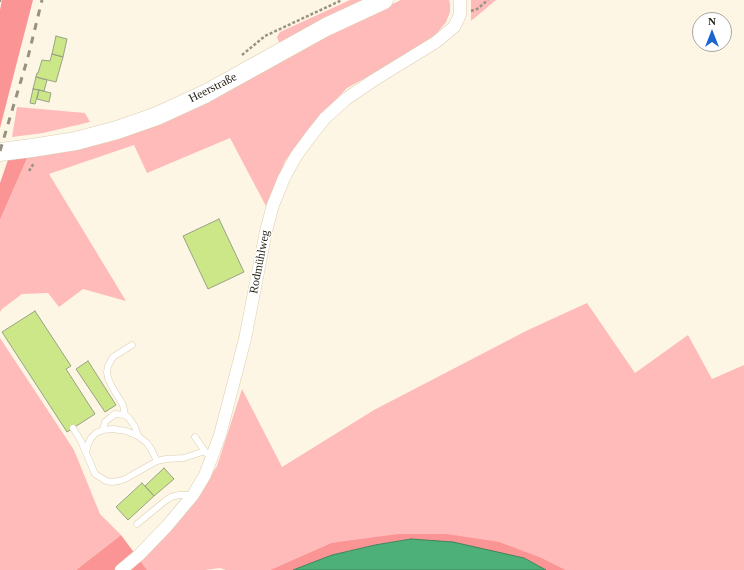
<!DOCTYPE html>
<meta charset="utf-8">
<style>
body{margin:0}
#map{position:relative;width:744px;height:570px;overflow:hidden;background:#fef6e4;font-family:"Times New Roman",serif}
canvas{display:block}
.north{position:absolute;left:692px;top:12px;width:40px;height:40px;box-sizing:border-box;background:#fff;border:1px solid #a7a5a1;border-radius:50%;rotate:0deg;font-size:11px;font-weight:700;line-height:16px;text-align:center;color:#231f14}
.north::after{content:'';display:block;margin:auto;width:14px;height:18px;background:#1a66d0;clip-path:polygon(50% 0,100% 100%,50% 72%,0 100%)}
</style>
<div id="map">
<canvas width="744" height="570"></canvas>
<div class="north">N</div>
</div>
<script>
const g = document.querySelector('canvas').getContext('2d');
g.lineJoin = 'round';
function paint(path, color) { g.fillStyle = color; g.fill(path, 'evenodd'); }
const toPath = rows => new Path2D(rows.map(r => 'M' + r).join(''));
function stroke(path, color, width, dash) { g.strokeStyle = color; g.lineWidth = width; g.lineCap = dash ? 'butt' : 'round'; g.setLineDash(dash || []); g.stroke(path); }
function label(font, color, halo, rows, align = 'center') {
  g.font = font + ' "Times New Roman",serif'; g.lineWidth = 3; g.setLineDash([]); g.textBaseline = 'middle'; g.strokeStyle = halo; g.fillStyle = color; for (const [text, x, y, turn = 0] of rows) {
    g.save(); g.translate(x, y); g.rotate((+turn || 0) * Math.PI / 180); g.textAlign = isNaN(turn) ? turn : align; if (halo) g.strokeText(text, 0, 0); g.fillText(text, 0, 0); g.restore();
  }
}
const green = toPath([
 [350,0,370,0,282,44,279,42,277,37,280,32],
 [401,0,449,0,450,3,450,12,446,22,433,38,393,63,347,88,310,127,285,161,267,208,230,138,147,173,134,145,49,174,126,301,83,289,59,307,48,293,22,294,2,309,0,312,0,220,29,154,87,145,132,134,183,112,319,38],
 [471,0,496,0,471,21],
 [17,107,85,113,90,122,43,133,12,137],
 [587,303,635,373,688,335,712,379,744,365,744,570,566,570,542,558,447,534,331,543,270,570,226,570,220,568,205,570,147,570,138,558,196,498,217,466,242,389,282,467,374,410,528,330],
 [0,338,74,450,100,514,121,535,76,570,0,570]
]);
const forest = toPath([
 [2,0,33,0,0,128,0,10],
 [29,154,14,188,0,220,0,183,9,157],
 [398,534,447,534,499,542,542,558,566,570,546,570,524,558,411,539,375,545,332,555,293,570,270,570,331,543],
 [121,535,147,570,76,570]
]);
const water = toPath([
 [411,539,453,542,524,558,546,570,293,570,332,555,375,545,411,539]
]);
const building = toPath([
 [56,36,67,39,63,57,52,54,56,36],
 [52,54,63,57,56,82,36,77,37,73,38,73,42,60,50,61,52,54],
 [36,77,47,80,44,91,33,89,36,77],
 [33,89,39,90,35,104,30,103,33,89],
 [39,90,51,93,49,102,37,99,39,90],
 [219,219,244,272,208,289,183,236,219,219],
 [35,311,71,366,66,369,95,414,67,432,2,332,35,311],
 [88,361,116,405,105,412,76,369,88,361],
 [164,468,174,479,154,496,145,486,164,468],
 [142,483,154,496,128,520,116,507,142,483]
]);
const path = toPath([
 [0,2,0,0],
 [471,11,477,9,488,0],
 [242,55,265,36,342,0],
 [29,171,34,163]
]);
const lane = toPath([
 [125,415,123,405,111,385,108,378,107,372,108,366,113,357,132,345],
 [73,428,81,441,92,467,95,474,106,481,112,482,119,481,125,479,157,461,166,459,184,458,205,451],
 [103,430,105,422,111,417,115,414,125,415,129,418,135,427,138,436],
 [195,437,206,453],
 [86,452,88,444,91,438,96,433,103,430,113,429,126,431,138,436,147,443,151,449,157,461],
 [137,524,165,501,171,497,179,495,193,495]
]);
const street = toPath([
 [121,570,139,555,167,526,193,495,205,475,220,435,245,339,266,231,273,205,284,178,296,156,310,137,325,118,346,99,374,80,436,42,454,27,460,15,460,0]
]);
const secondary = toPath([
 [0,152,32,148,76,141,117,130,157,116,205,94,326,27,384,0]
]);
const rail = toPath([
 [0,151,28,57,42,0]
]);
const streetNames = [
 ["Heerstraße",213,88,-27],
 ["Rodmühlweg",260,262,-79]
];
paint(green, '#febbba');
paint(forest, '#fb9494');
paint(water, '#4cb078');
stroke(water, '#40845a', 1);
paint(building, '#cbe787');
stroke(building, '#99a285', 1);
stroke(lane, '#daceb0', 7);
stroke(street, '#daceb0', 13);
stroke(secondary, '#daceb0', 19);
stroke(path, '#999384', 2.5, [3, 2]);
stroke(lane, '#fff', 6);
stroke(street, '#fff', 12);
stroke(secondary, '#fff', 18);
stroke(rail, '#979182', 3, [7, 7]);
label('12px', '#231f14', '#fff', streetNames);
</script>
